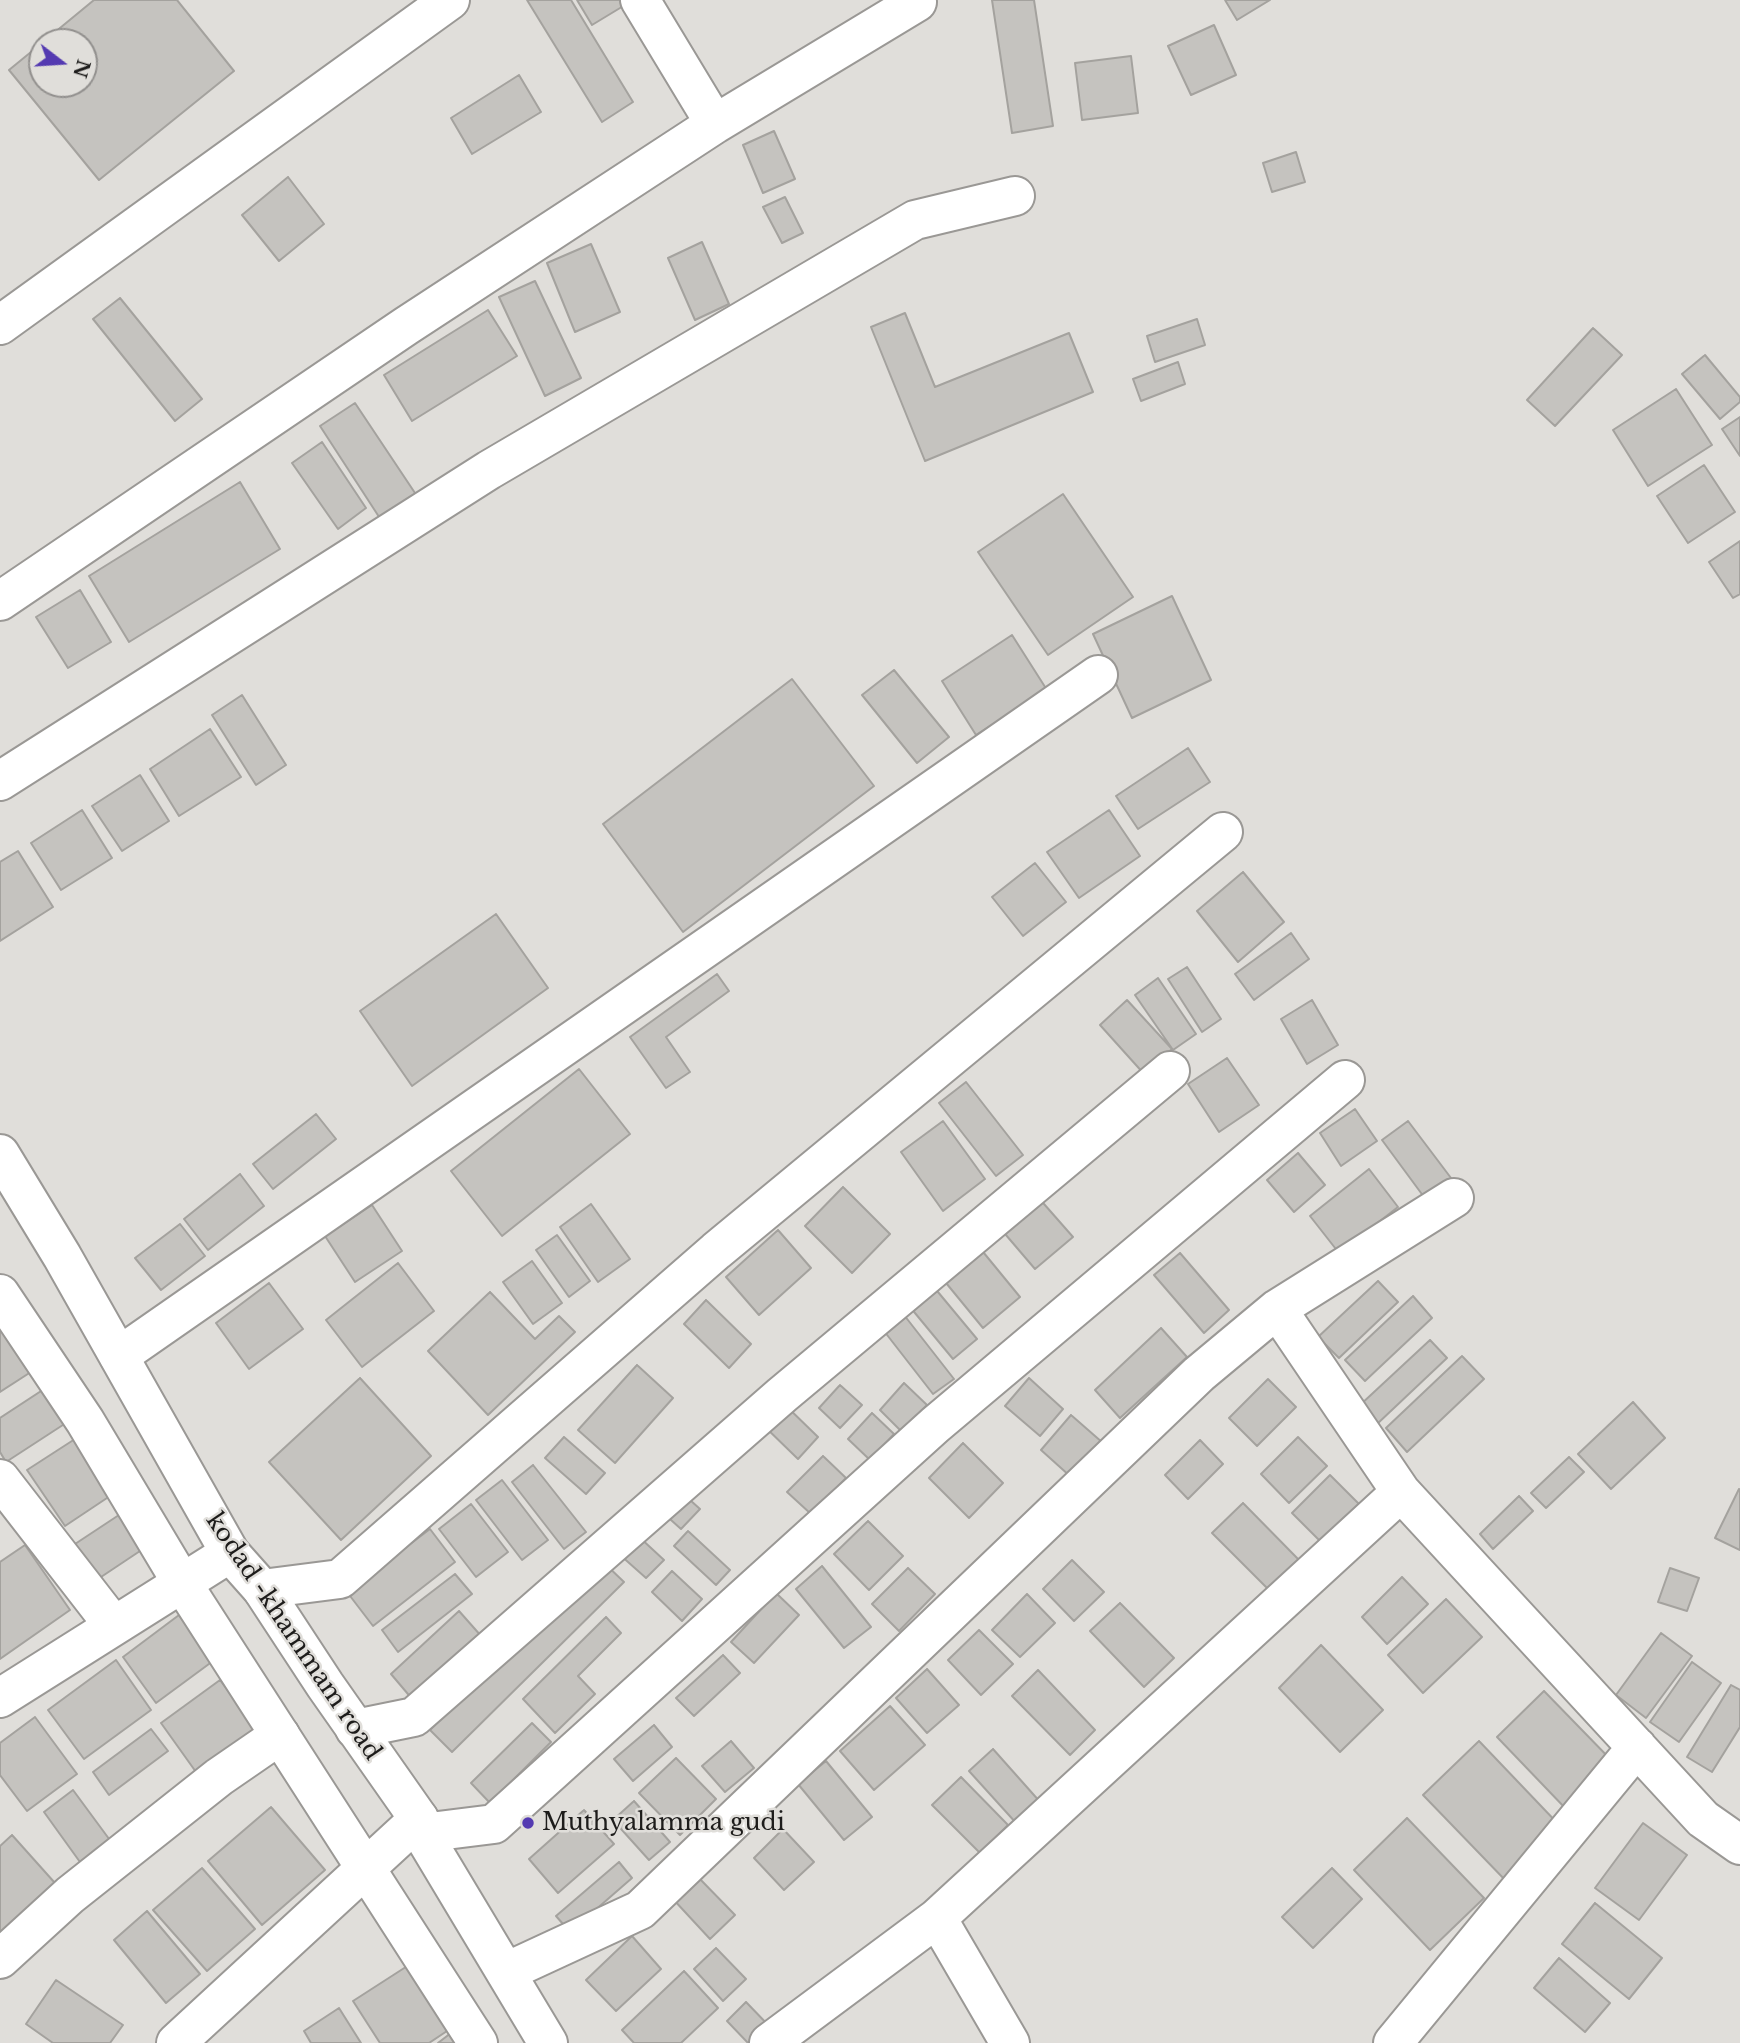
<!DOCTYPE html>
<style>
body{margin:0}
#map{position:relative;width:1740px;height:2043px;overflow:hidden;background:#e0deda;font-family:"Libre Baskerville",serif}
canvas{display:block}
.north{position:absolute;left:28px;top:28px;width:70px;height:70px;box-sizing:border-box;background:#e0deda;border:2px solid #92908e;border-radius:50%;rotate:107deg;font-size:19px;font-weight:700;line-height:28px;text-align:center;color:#1d1c1b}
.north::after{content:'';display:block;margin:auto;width:24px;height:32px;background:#543ab1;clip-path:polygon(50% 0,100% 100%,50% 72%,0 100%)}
</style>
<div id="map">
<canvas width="1740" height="2043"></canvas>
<div class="north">N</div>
</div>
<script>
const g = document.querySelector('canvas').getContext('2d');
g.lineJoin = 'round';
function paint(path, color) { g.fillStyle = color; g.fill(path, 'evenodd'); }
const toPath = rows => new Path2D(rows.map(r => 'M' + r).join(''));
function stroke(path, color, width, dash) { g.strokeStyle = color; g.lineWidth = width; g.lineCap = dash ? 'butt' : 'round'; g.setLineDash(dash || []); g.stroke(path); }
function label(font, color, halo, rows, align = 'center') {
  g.font = font + ' "Libre Baskerville",serif'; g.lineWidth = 5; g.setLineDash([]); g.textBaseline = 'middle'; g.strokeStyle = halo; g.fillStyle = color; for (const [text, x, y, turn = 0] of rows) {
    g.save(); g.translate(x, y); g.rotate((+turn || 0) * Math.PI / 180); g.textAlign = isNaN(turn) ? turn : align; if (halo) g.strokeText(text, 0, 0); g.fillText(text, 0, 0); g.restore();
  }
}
const building = toPath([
 [94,0,177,0,234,71,99,180,9,70,42,43,42,84,84,84,84,42,43,42,94,0],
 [527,0,571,0,633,102,602,122,527,0],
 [577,0,622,0,625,5,592,25,577,0],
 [992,0,1034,0,1053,126,1012,133,992,0],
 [1225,0,1270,0,1237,20,1225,0],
 [1214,25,1236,75,1191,95,1168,46,1214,25],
 [1131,56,1138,113,1082,120,1075,63,1131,56],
 [519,75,541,112,472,154,451,118,519,75],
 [774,131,795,179,763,193,743,145,774,131],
 [1296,152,1305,182,1272,192,1263,163,1296,152],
 [288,177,324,224,279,261,242,215,288,177],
 [785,197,803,233,782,243,763,207,785,197],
 [702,242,729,304,695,320,668,258,702,242],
 [591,244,620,312,575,332,547,263,591,244],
 [535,281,581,378,545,396,499,297,535,281],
 [120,298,202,399,175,421,93,319,120,298],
 [488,310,517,356,412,421,384,375,488,310],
 [905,313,935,387,1069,333,1093,392,925,461,871,327,905,313],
 [1197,319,1205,345,1155,362,1147,336,1197,319],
 [1593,328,1622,355,1555,426,1527,400,1593,328],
 [1705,355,1740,397,1740,402,1720,419,1682,374,1705,355],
 [1178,362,1185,384,1141,401,1133,379,1178,362],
 [1676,389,1712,445,1648,486,1613,430,1676,389],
 [355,403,419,499,383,523,320,426,355,403],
 [1740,417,1740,456,1722,429,1740,417],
 [322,442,366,508,338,529,292,463,322,442],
 [1704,465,1735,512,1688,543,1657,496,1704,465],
 [240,482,280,549,129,642,89,576,240,482],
 [1063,494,1133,597,1048,655,978,552,1063,494],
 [1740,541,1740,594,1733,598,1709,562,1740,541],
 [80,590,111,642,68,668,36,617,80,590],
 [1172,596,1211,680,1132,718,1093,634,1172,596],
 [1012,635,1047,690,976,735,942,681,1012,635],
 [894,670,949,737,917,763,862,695,894,670],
 [792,679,874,786,683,932,603,824,792,679],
 [242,695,286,765,256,785,212,715,242,695],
 [210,729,241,777,179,816,150,769,210,729],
 [1188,748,1210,782,1138,829,1116,796,1188,748],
 [140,775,169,821,122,851,92,806,140,775],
 [82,810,112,858,61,890,31,843,82,810],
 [1109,810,1140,856,1079,898,1047,852,1109,810],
 [18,851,53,907,0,941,0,862,18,851],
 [1035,863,1066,902,1023,936,992,897,1035,863],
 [1243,872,1284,922,1238,962,1197,911,1243,872],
 [496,914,548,988,412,1086,360,1011,496,914],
 [1291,933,1309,959,1254,1000,1235,974,1291,933],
 [1187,967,1221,1019,1202,1032,1168,979,1187,967],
 [717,974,729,991,666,1037,690,1072,666,1088,630,1037,717,974],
 [1158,978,1196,1034,1173,1050,1135,995,1158,978],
 [1127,1000,1172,1049,1145,1075,1100,1025,1127,1000],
 [1312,1000,1338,1045,1307,1064,1281,1019,1312,1000],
 [1227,1058,1259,1105,1219,1132,1188,1084,1227,1058],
 [579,1069,630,1134,502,1236,451,1171,579,1069],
 [966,1082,1023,1155,996,1176,939,1103,966,1082],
 [1355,1109,1377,1141,1341,1166,1320,1133,1355,1109],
 [316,1114,336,1139,273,1189,253,1164,316,1114],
 [943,1121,985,1179,943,1211,901,1152,943,1121],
 [1408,1121,1451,1178,1424,1197,1382,1140,1408,1121],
 [1298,1153,1325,1185,1294,1212,1267,1180,1298,1153],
 [1369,1169,1398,1207,1339,1253,1310,1216,1369,1169],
 [240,1174,264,1206,208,1250,184,1219,240,1174],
 [843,1187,890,1234,852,1273,805,1226,843,1187],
 [1037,1196,1073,1237,1035,1269,1000,1228,1037,1196],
 [591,1204,630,1259,598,1282,560,1227,591,1204],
 [372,1205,402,1251,355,1282,325,1236,372,1205],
 [180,1224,205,1256,161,1290,135,1258,180,1224],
 [778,1230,811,1268,759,1315,726,1277,778,1230],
 [557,1235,590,1281,569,1297,536,1250,557,1235],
 [979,1247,1020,1297,983,1328,942,1278,979,1247],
 [1180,1253,1229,1310,1204,1333,1154,1275,1180,1253],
 [532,1261,562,1303,533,1324,503,1282,532,1261],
 [398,1263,434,1311,362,1367,326,1320,398,1263],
 [1378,1281,1398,1302,1339,1358,1318,1337,1378,1281],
 [269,1283,303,1329,249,1369,216,1323,269,1283],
 [933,1286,977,1339,953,1359,910,1307,933,1286],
 [490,1292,535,1339,559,1316,575,1332,488,1415,428,1351,490,1292],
 [1413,1296,1432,1318,1365,1381,1345,1360,1413,1296],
 [706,1300,751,1344,729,1368,684,1324,706,1300],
 [904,1315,954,1379,933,1394,884,1331,904,1315],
 [0,1317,34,1370,0,1392,0,1317],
 [1161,1328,1187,1357,1120,1418,1095,1390,1161,1328],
 [1430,1340,1447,1358,1376,1425,1359,1406,1430,1340],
 [1462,1356,1484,1379,1407,1452,1386,1428,1462,1356],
 [637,1365,673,1398,615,1463,578,1430,637,1365],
 [67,1374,89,1408,6,1462,0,1452,0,1418,67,1374],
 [360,1378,431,1456,341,1540,269,1462,360,1378],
 [1029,1378,1063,1409,1040,1436,1005,1406,1029,1378],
 [1268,1379,1296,1407,1257,1446,1229,1418,1268,1379],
 [904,1383,927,1405,901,1431,880,1410,904,1383],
 [840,1385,862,1405,840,1428,819,1408,840,1385],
 [781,1401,818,1437,798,1459,761,1423,781,1401],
 [1633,1402,1665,1438,1611,1489,1578,1454,1633,1402],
 [872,1413,894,1434,870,1460,848,1439,872,1413],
 [1071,1415,1103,1443,1071,1477,1041,1450,1071,1415],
 [92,1428,128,1484,65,1526,27,1470,92,1428],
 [564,1437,605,1473,586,1494,545,1458,564,1437],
 [1298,1437,1327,1466,1289,1503,1261,1474,1298,1437],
 [1200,1440,1223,1464,1188,1499,1165,1475,1200,1440],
 [963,1443,1003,1483,969,1518,929,1478,963,1443],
 [823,1456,846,1478,811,1514,787,1492,823,1456],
 [1569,1457,1584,1472,1546,1508,1531,1493,1569,1457],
 [533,1465,586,1532,564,1549,512,1482,533,1465],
 [1330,1475,1359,1504,1321,1542,1292,1513,1330,1475],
 [502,1480,548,1540,522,1560,476,1500,502,1480],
 [1739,1489,1740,1490,1740,1550,1715,1538,1739,1489],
 [680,1491,700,1509,681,1529,661,1511,680,1491],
 [1519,1496,1533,1511,1493,1549,1480,1534,1519,1496],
 [1243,1503,1299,1560,1269,1590,1212,1533,1243,1503],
 [471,1504,508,1552,476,1577,439,1529,471,1504],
 [128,1509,152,1543,95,1581,72,1546,128,1509],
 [868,1521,903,1556,869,1590,834,1554,868,1521],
 [430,1529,455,1562,373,1626,347,1592,430,1529],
 [688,1531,730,1570,716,1585,674,1546,688,1531],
 [637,1535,664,1560,646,1578,619,1554,637,1535],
 [25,1545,70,1610,0,1659,0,1562,25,1545],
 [601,1560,624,1582,452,1752,430,1730,601,1560],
 [1072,1560,1104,1592,1074,1621,1043,1589,1072,1560],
 [822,1566,871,1627,844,1648,796,1589,822,1566],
 [908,1568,935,1594,899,1631,872,1604,908,1568],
 [1670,1568,1699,1578,1687,1611,1658,1602,1670,1568],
 [672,1571,702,1599,682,1621,652,1592,672,1571],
 [455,1574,472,1594,398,1652,382,1630,455,1574],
 [1402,1577,1428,1604,1387,1644,1362,1617,1402,1577],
 [776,1593,799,1615,754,1663,731,1642,776,1593],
 [1027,1594,1055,1623,1020,1657,992,1630,1027,1594],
 [1446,1599,1482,1637,1423,1693,1388,1655,1446,1599],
 [1120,1603,1174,1658,1144,1687,1090,1631,1120,1603],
 [459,1611,482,1637,413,1700,391,1674,459,1611],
 [179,1615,213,1661,156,1703,123,1657,179,1615],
 [606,1617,621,1633,578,1676,595,1694,555,1733,523,1699,606,1617],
 [979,1630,1013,1664,981,1695,948,1660,979,1630],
 [1661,1633,1692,1656,1646,1718,1616,1695,1661,1633],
 [1321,1645,1383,1710,1340,1752,1279,1688,1321,1645],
 [723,1655,740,1673,694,1716,676,1698,723,1655],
 [116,1660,151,1710,84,1759,48,1710,116,1660],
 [1692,1662,1721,1683,1679,1742,1650,1722,1692,1662],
 [927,1669,959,1705,927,1733,896,1698,927,1669],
 [1038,1670,1095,1730,1070,1755,1012,1696,1038,1670],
 [220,1680,256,1728,196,1772,161,1723,220,1680],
 [1731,1685,1740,1690,1740,1727,1712,1772,1687,1757,1731,1685],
 [1544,1691,1615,1764,1567,1810,1497,1737,1544,1691],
 [890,1706,925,1745,874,1790,840,1751,890,1706],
 [35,1717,77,1774,27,1811,0,1775,0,1743,35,1717],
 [532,1723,551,1742,490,1803,471,1783,532,1723],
 [654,1725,672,1747,633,1781,614,1759,654,1725],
 [151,1729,168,1751,109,1795,93,1772,151,1729],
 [731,1741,754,1768,725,1792,702,1766,731,1741],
 [1479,1741,1562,1828,1507,1882,1423,1795,1479,1741],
 [993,1749,1041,1803,1017,1824,969,1771,993,1749],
 [676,1758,716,1799,680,1835,639,1793,676,1758],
 [826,1761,872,1817,844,1840,798,1784,826,1761],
 [961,1777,1008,1825,980,1853,932,1805,961,1777],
 [73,1790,115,1847,85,1869,44,1812,73,1790],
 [634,1801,670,1842,649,1860,613,1820,634,1801],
 [271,1807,325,1870,262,1925,208,1861,271,1807],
 [584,1810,614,1844,558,1893,529,1859,584,1810],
 [1407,1818,1484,1898,1430,1950,1354,1870,1407,1818],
 [1643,1823,1687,1855,1639,1920,1595,1888,1643,1823],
 [783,1829,814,1862,784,1890,754,1858,783,1829],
 [12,1835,63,1892,0,1948,0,1846,12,1835],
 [619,1862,632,1878,570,1932,556,1916,619,1862],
 [202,1868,255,1929,207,1971,153,1910,202,1868],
 [1332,1868,1362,1899,1313,1948,1282,1917,1332,1868],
 [697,1876,735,1915,710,1939,673,1899,697,1876],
 [1595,1903,1662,1958,1629,1999,1562,1944,1595,1903],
 [147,1911,200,1974,166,2003,114,1940,147,1911],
 [632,1936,661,1969,616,2011,586,1980,632,1936],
 [716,1948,746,1979,723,2001,694,1969,716,1948],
 [1559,1958,1610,2003,1585,2032,1534,1988,1559,1958],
 [412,1963,453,2027,429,2043,380,2043,353,2001,412,1963],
 [684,1971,718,2008,681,2043,634,2043,622,2030,684,1971],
 [56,1980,123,2025,110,2043,53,2043,26,2024,56,1980],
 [746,2002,771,2028,755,2043,748,2043,727,2021,746,2002],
 [339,2008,361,2043,311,2043,304,2031,339,2008],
 [465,2022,480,2043,438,2043,465,2022]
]);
const street = toPath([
 [640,0,715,124],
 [0,325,450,0],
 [0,601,406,326,715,124,917,2],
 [0,781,489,470,915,220,1015,196],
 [1277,1309,1401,1492,1703,1819,1740,1845],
 [119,1356,1098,675],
 [0,1479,114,1626],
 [262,1589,340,1579,716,1251,1223,832],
 [0,1698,230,1553],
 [355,1729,414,1717,782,1395,1170,1071],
 [422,1833,494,1824,935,1425,1345,1080],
 [937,1918,1010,2043],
 [0,1959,70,1895,219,1777,280,1735],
 [506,1972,640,1910,1199,1374,1277,1309,1454,1198],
 [176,2043,419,1819],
 [769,2043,937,1918,1401,1492],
 [1393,2043,1637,1747]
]);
const secondary = toPath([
 [0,1154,62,1256,230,1553,262,1589,325,1685,419,1819,422,1833,548,2043],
 [0,1294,85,1421,182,1583,478,2043]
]);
const markers = [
 [528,1823,7,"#543ab1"]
];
const streetNames = [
 ["kodad -khammam road",293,1637,56]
];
const poiNames = [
 ["Muthyalamma gudi",542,1823]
];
paint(building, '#c5c3bf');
stroke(building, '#a4a29e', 2);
stroke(street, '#9a9895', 42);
stroke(secondary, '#9a9895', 42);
stroke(street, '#fff', 38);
stroke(secondary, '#fff', 38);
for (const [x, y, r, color] of markers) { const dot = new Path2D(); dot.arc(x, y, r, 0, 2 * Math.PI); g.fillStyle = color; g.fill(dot); stroke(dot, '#e0deda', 2.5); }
label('24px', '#1d1c1b', '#e0deda', streetNames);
label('24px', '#1d1c1b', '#e0deda', poiNames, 'left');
</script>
